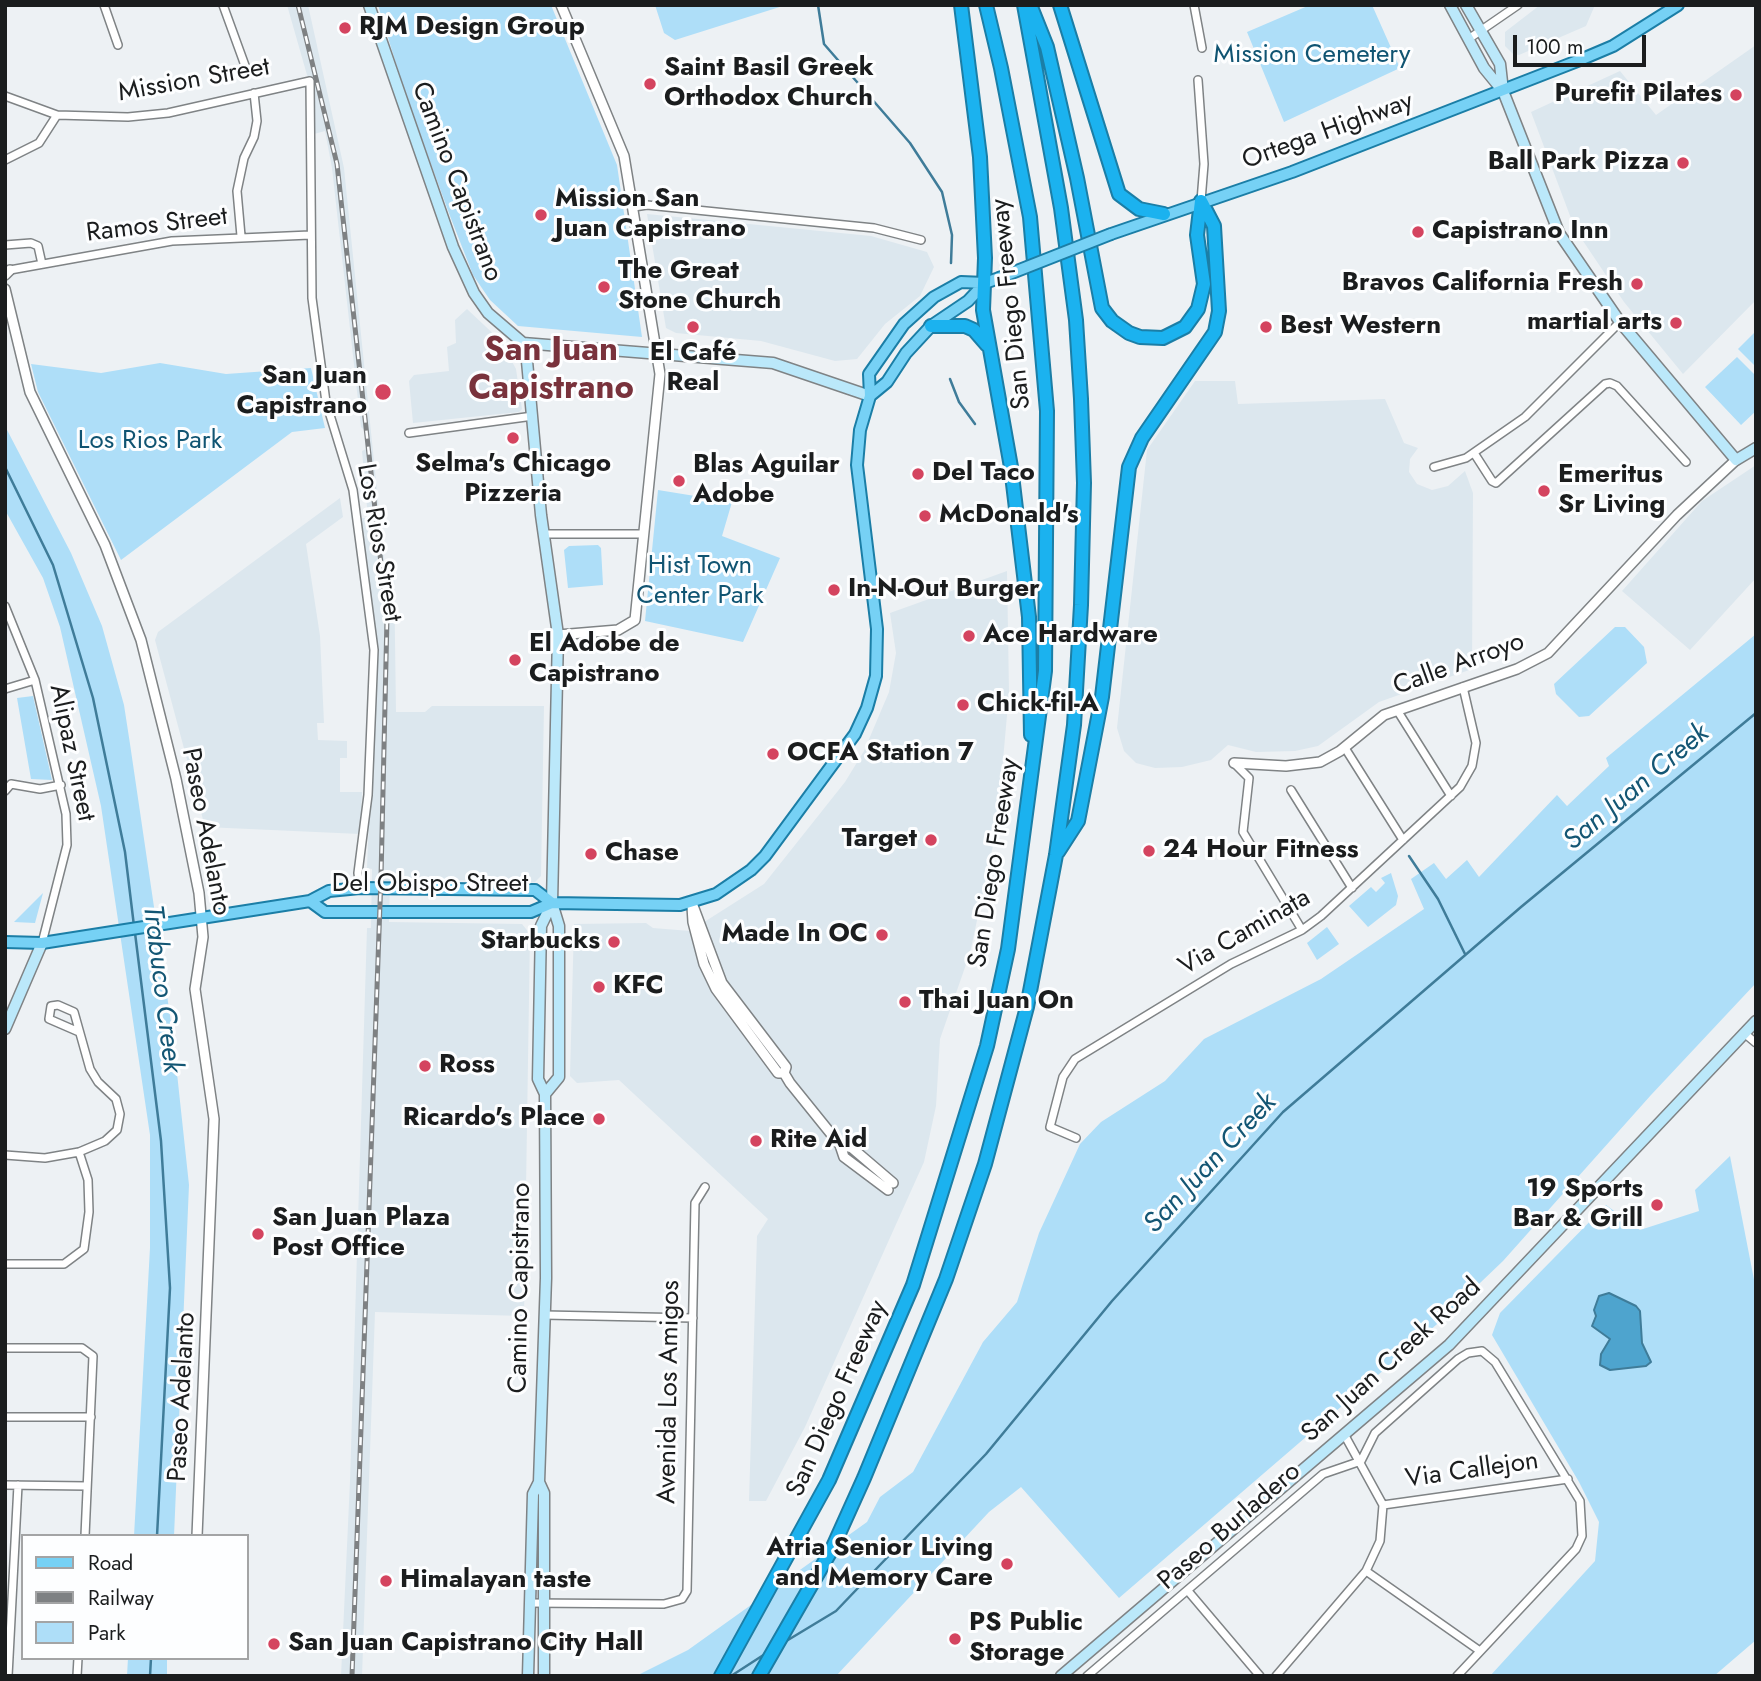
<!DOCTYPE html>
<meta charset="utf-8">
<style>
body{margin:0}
#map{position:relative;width:1761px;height:1681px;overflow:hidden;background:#edf1f4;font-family:Jost,sans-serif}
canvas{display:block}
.frame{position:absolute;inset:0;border:7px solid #1b1d1e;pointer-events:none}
.legend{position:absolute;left:21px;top:1534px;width:228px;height:126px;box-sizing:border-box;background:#fdfeff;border:2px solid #a3a4a5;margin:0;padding:9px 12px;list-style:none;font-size:21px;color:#1b1d1e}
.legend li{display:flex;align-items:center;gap:14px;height:35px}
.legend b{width:35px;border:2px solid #a3a4a5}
.scale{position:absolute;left:1513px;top:35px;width:133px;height:32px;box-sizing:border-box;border:4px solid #1b1d1e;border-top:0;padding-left:9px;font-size:21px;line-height:24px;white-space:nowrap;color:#1b1d1e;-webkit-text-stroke:5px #fdfeff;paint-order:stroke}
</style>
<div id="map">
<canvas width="1761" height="1681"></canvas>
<div class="frame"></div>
<ul class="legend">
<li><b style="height:9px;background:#76d1f5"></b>Road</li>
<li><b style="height:9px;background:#7e8183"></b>Railway</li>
<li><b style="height:19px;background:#aedef8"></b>Park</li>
</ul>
<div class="scale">100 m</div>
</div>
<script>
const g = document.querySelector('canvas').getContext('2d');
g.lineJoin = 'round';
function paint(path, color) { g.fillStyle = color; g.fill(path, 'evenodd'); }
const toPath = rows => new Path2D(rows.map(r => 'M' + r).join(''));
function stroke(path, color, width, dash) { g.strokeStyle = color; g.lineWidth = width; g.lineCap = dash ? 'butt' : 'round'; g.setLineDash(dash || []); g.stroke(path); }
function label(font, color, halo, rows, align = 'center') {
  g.font = font + ' Jost,sans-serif'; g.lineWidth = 6; g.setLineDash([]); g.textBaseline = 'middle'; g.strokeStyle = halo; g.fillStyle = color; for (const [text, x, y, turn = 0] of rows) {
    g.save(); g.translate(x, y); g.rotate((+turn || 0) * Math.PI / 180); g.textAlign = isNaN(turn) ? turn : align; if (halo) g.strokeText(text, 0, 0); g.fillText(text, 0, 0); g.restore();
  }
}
const built = toPath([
 [287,5,308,5,344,168,385,569,394,568,396,712,425,712,432,706,544,706,541,876,535,882,390,879,389,922,522,924,530,934,524,1316,375,1312,362,1676,341,1676,350,1481,367,928,371,928,372,869,367,868,376,653,361,518,368,518,362,451,366,449,365,431,361,427,332,168,325,131,314,134,312,81,307,75],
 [1540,5,1595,5,1586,26,1519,55,1513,54,1505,46,1505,32],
 [1756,45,1756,300,1683,374,1624,302,1575,229,1531,112,1620,71,1656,115],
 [647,214,871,236,927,252,934,267,920,296,885,324,857,359,835,361,761,341,676,333,666,328],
 [467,309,501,341,516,369,522,409,519,412,413,423,409,381,414,375,449,371,447,347,456,343,455,320],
 [1195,381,1235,381,1238,404,1385,399,1404,443,1418,448,1410,459,1409,472,1417,484,1432,490,1448,486,1465,471,1473,493,1472,669,1379,702,1318,746,1295,751,1256,752,1228,745,1211,760,1182,767,1155,768,1136,763,1124,751,1117,728,1147,450],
 [1756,465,1756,578,1690,650,1622,591,1702,501],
 [340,498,343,517,306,544,320,636,324,723,317,723,318,740,347,741,347,758,340,758,340,792,362,792,360,834,205,827,155,640,158,632],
 [1007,571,1009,693,997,827,970,953,940,1039,936,1106,924,1162,805,1427,766,1501,749,1501,757,1236,768,1219,619,1080,577,1083,570,1076,574,924,646,923,653,928,690,931,764,884,845,782,864,751,889,692,896,653,890,613]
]);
const green = toPath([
 [378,5,551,5,617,165,642,337,518,326,490,300,473,275,450,216,406,96],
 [655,5,786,5,675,40,664,33],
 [1310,5,1372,5,1400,68,1284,122,1247,32],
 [1756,331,1756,367,1738,349],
 [1737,357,1756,376,1756,411,1741,425,1705,387],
 [160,363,226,374,311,368,325,428,292,432,121,560,38,392,31,364,101,373],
 [5,426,71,553,102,626,124,705,130,744,173,1036,189,1185,174,1536,134,1536,150,1248,150,1135,101,806,60,627,43,578,5,510],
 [658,490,732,502,722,536,780,558,743,642,645,621],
 [598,545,601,548,603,585,568,588,564,550,569,546],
 [1615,627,1625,627,1644,647,1647,663,1589,716,1579,717,1556,694,1554,684],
 [1756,634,1756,983,1651,1095,1503,1261,1436,1325,1119,1598,1021,1487,989,1512,836,1676,636,1676,688,1650,867,1522,880,1497,913,1472,983,1342,1017,1302,1039,1233,1080,1144,1101,1122,1165,1081,1204,1039,1321,979,1424,909,1411,879,1434,863,1446,879,1467,860,1479,877,1557,795,1567,806,1609,766,1606,758],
 [33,696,52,780,31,779,17,698],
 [1391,873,1398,896,1396,905,1368,927,1349,906,1371,887,1376,892,1385,883,1381,878],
 [43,893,35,923,14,922],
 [1327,927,1339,944,1317,960,1307,943],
 [1730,1156,1756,1290,1756,1640,1714,1676,1490,1676,1595,1561,1599,1522,1579,1482,1492,1335,1500,1313,1606,1205,1640,1230,1699,1211,1695,1190],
 [128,1658,167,1658,167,1676,127,1676]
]);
const water = toPath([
 [1609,1293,1636,1306,1640,1311,1642,1343,1651,1362,1646,1366,1610,1370,1600,1365,1601,1354,1610,1339,1592,1326,1596,1316,1594,1310,1599,1296,1609,1293]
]);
const stream = toPath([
 [818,5,824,44,910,143,942,192,952,235,951,263],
 [950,379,959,402,975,424],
 [5,467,53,565,93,698,125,852,134,926],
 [1409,856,1438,899,1465,954],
 [135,933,161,1141,170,1288,157,1536],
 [783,1643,836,1611,986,1454,1112,1301,1283,1112,1521,907,1756,713],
 [150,1676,151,1658],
 [731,1676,765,1654]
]);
const minor = toPath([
 [104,5,118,45],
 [223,5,247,71],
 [1194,5,1202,48],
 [1470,38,1518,5],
 [1198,80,1204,164,1201,201],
 [5,96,57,115,128,117,168,113,310,81,312,298,326,402,353,490,374,650,368,795,358,873,360,888],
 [5,160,39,143,57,115],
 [634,207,647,205,874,228,921,240],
 [241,236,237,191,244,158,254,137,257,121,254,93],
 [5,245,31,243,38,246,42,264],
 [10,270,172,241,310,235],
 [409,433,533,416],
 [1474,453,1492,481,1496,483,1605,384,1610,383,1617,386,1686,462],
 [1434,467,1466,458,1525,417,1620,322],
 [546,534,644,534],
 [5,606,35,680,66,814,67,845,42,943],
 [5,689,35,680],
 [1397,710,1451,796],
 [1345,748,1403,840],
 [1234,763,1249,778,1243,832,1302,930],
 [1291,790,1352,888],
 [5,791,11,784,40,789,61,785],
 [1744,1033,1756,1043],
 [1076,1138,1050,1127,1063,1077,1075,1059,1231,964,1302,930,1321,916,1460,787,1472,766,1476,743,1463,687],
 [5,1155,45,1158,79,1152,105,1141,117,1130,120,1114,116,1099,98,1082,90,1069,74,1012,58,1005,51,1006,49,1019,79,1032],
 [5,1264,64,1264,84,1249,89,1212,88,1180,79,1152],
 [544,1315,693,1318],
 [5,1348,82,1348,93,1356,85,1536],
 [5,1417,91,1417],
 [5,1485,87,1486],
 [1383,1505,1568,1479],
 [1366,1571,1480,1651],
 [1188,1591,1260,1676],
 [529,1603,664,1604,682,1599,687,1591,695,1203,705,1187],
 [8,1676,18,1485],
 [77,1676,78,1658],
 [1087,1676,1323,1474,1361,1461,1375,1433,1458,1359,1468,1353,1482,1351,1495,1362,1580,1501,1582,1536,1576,1549,1457,1676],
 [1276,1676,1366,1571,1380,1541,1383,1505,1344,1434]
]);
const tertiary = toPath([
 [5,275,10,270],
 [5,289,30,392,105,545,141,640,176,779,199,893,203,937,195,989,214,1119,197,1536],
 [558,635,618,630,635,620,660,374,624,156,561,5],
 [1234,763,1286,766,1320,762,1340,751,1384,715,1517,669,1548,653,1677,515,1736,460],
 [692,903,722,983,786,1067,784,1073,790,1083,840,1145,844,1157,888,1190],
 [692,906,693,922,704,964,716,989,778,1073,784,1073],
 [840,1145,852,1148,893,1183]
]);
const secondary = toPath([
 [369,5,453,247,474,293,488,313,523,343,527,361,541,515,558,635,552,903,559,926,559,1077,545,1094],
 [1450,5,1484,68,1502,90],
 [1466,5,1500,64,1503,91,1559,233,1620,322,1736,460,1756,448],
 [523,343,773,363,870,396],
 [5,1029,42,943],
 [528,1676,533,1494,539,1482],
 [544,1676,544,1493,539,1482,546,1278,545,1094,538,1079,541,926,552,903],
 [1061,1676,1449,1345,1756,1021]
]);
const primary = toPath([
 [1111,234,1292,172,1580,60,1613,46,1678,5],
 [870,396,887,382,906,353,931,326,968,301,985,283],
 [310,901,325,912,531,912,552,903,680,905,716,894,751,870,765,856,855,734,867,708,876,676,877,629,857,465,860,430,870,396,869,374,904,324,934,297,961,282,985,283,999,278],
 [5,942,42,943,310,901,329,891,360,888,535,890,552,903]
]);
const motorway = toPath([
 [961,5,980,157,985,258,983,310,1011,467,1029,617,1031,735],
 [1060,5,1119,194,1139,209,1164,214],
 [1031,7,1047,47,1077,178,1102,308,1112,321,1129,333,1140,337,1163,338,1185,327,1198,309,1204,284,1197,235,1201,201],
 [931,326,965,326,974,330,987,345],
 [1058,852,1078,821,1102,697,1129,467,1142,438,1215,332,1219,311,1214,226,1201,201],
 [721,1676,829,1480,913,1285,987,1046,1008,949,1045,671,1047,411,1030,217,1001,68,986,5],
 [759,1676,832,1549,864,1478,946,1279,985,1164,1027,1007,1056,855,1074,725,1081,605,1084,483,1081,399,1076,320,1061,208,1024,5]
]);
const rail = toPath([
 [298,5,337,164,387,618,381,877,352,1676]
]);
const primaryBridge = toPath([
 [999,278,1111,234]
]);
const markers = [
 [345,28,7,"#d4445f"],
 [650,84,7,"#d4445f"],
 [1736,95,7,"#d4445f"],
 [1683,163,7,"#d4445f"],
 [541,215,7,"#d4445f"],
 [1418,232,7,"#d4445f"],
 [1637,284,7,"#d4445f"],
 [604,287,7,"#d4445f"],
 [1676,323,7,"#d4445f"],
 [693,327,7,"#d4445f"],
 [1266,327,7,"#d4445f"],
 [383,392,9,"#d4445f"],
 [513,438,7,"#d4445f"],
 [918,474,7,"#d4445f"],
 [679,481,7,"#d4445f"],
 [1544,491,7,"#d4445f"],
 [925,516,7,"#d4445f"],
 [834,590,7,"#d4445f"],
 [969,636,7,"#d4445f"],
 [515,660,7,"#d4445f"],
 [963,705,7,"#d4445f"],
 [773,754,7,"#d4445f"],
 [931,840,7,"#d4445f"],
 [1149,851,7,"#d4445f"],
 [591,854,7,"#d4445f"],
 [882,935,7,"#d4445f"],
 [614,942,7,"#d4445f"],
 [599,987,7,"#d4445f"],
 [905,1002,7,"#d4445f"],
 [425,1066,7,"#d4445f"],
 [599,1119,7,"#d4445f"],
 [756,1141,7,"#d4445f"],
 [1657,1205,7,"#d4445f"],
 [258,1234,7,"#d4445f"],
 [1007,1564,7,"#d4445f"],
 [386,1581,7,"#d4445f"],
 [955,1639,7,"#d4445f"],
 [274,1644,7,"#d4445f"]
];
const poiNames = [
 ["RJM Design Group",359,28],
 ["Saint Basil Greek",664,69],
 ["Orthodox Church",664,99],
 ["Purefit Pilates",1722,95,"right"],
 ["Ball Park Pizza",1669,163,"right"],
 ["Mission San",555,200],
 ["Juan Capistrano",555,230],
 ["Capistrano Inn",1432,232],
 ["The Great",618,272],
 ["Stone Church",618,302],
 ["Bravos California Fresh",1623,284,"right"],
 ["martial arts",1662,323,"right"],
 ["Best Western",1280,327],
 ["El Café",693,354,"center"],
 ["Real",693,384,"center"],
 ["San Juan",367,377,"right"],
 ["Capistrano",367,407,"right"],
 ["Selma's Chicago",513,465,"center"],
 ["Pizzeria",513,495,"center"],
 ["Blas Aguilar",693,466],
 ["Adobe",693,496],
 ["Del Taco",932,474],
 ["Emeritus",1558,476],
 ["Sr Living",1558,506],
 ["McDonald's",939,516],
 ["In-N-Out Burger",848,590],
 ["Ace Hardware",983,636],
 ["El Adobe de",529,645],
 ["Capistrano",529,675],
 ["Chick-fil-A",977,705],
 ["OCFA Station 7",787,754],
 ["Target",917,840,"right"],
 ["24 Hour Fitness",1163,851],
 ["Chase",605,854],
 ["Made In OC",868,935,"right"],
 ["Starbucks",600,942,"right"],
 ["KFC",613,987],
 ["Thai Juan On",919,1002],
 ["Ross",439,1066],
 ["Ricardo's Place",585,1119,"right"],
 ["Rite Aid",770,1141],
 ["19 Sports",1643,1190,"right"],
 ["Bar & Grill",1643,1220,"right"],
 ["San Juan Plaza",272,1219],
 ["Post Office",272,1249],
 ["Atria Senior Living",993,1549,"right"],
 ["and Memory Care",993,1579,"right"],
 ["Himalayan taste",400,1581],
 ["PS Public",969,1624],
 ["Storage",969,1654],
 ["San Juan Capistrano City Hall",288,1644]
];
const parkNames = [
 ["Mission Cemetery",1312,56],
 ["Los Rios Park",150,442],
 ["Hist Town",700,567],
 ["Center Park",700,597]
];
const streetNames = [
 ["Mission Street",194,81,-10],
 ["Ortega Highway",1328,132,-20],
 ["Camino Capistrano",456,182,69],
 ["Ramos Street",157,226,-7],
 ["San Diego Freeway",1012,304,-96],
 ["Los Rios Street",378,543,80],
 ["Calle Arroyo",1459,665,-20],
 ["Alipaz Street",71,753,78],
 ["Paseo Adelanto",205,832,79],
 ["San Diego Freeway",995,863,-81],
 ["Del Obispo Street",430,885],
 ["Via Caminata",1245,933,-30],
 ["Camino Capistrano",521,1288,-89],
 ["San Juan Creek Road",1392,1361,-42],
 ["Avenida Los Amigos",670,1392,-89],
 ["Paseo Adelanto",183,1397,-87],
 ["San Diego Freeway",838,1399,-66],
 ["Via Callejon",1472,1471,-8],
 ["Paseo Burladero",1230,1527,-41]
];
const waterNames = [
 ["San Juan Creek",1637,788,-40],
 ["Trabuco Creek",161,989,83],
 ["San Juan Creek",1211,1164,-47]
];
const districtNames = [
 ["San Juan",551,352],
 ["Capistrano",551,390]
];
paint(built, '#dce7ee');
paint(green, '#aedef8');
paint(water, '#4ea4ce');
stroke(water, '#3f7c99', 2);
stroke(stream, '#3f7c99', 2.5);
stroke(minor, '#7f8385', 10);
stroke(tertiary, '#7f8385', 12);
stroke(secondary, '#7f8385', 13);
stroke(primary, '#1b7ea6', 14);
stroke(motorway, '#1b7ea6', 16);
stroke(minor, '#fff', 7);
stroke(tertiary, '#fff', 9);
stroke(secondary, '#bbe8fa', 10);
stroke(primary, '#76d1f5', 10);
stroke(motorway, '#1bb2ef', 12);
stroke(rail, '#7e8183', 5);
stroke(rail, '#fdfeff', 2.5, [8]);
stroke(primaryBridge, '#1b7ea6', 14, []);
stroke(primaryBridge, '#76d1f5', 10);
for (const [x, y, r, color] of markers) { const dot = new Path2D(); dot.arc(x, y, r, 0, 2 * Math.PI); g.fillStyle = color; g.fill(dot); stroke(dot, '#fdfeff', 2.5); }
label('bold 26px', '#1b1d1e', '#fdfeff', poiNames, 'left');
label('26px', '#105472', '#fdfeff', parkNames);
label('26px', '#1b1d1e', '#fdfeff', streetNames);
label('italic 28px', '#135674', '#fdfeff', waterNames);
label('bold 33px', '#79323c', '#fdfeff', districtNames);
</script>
